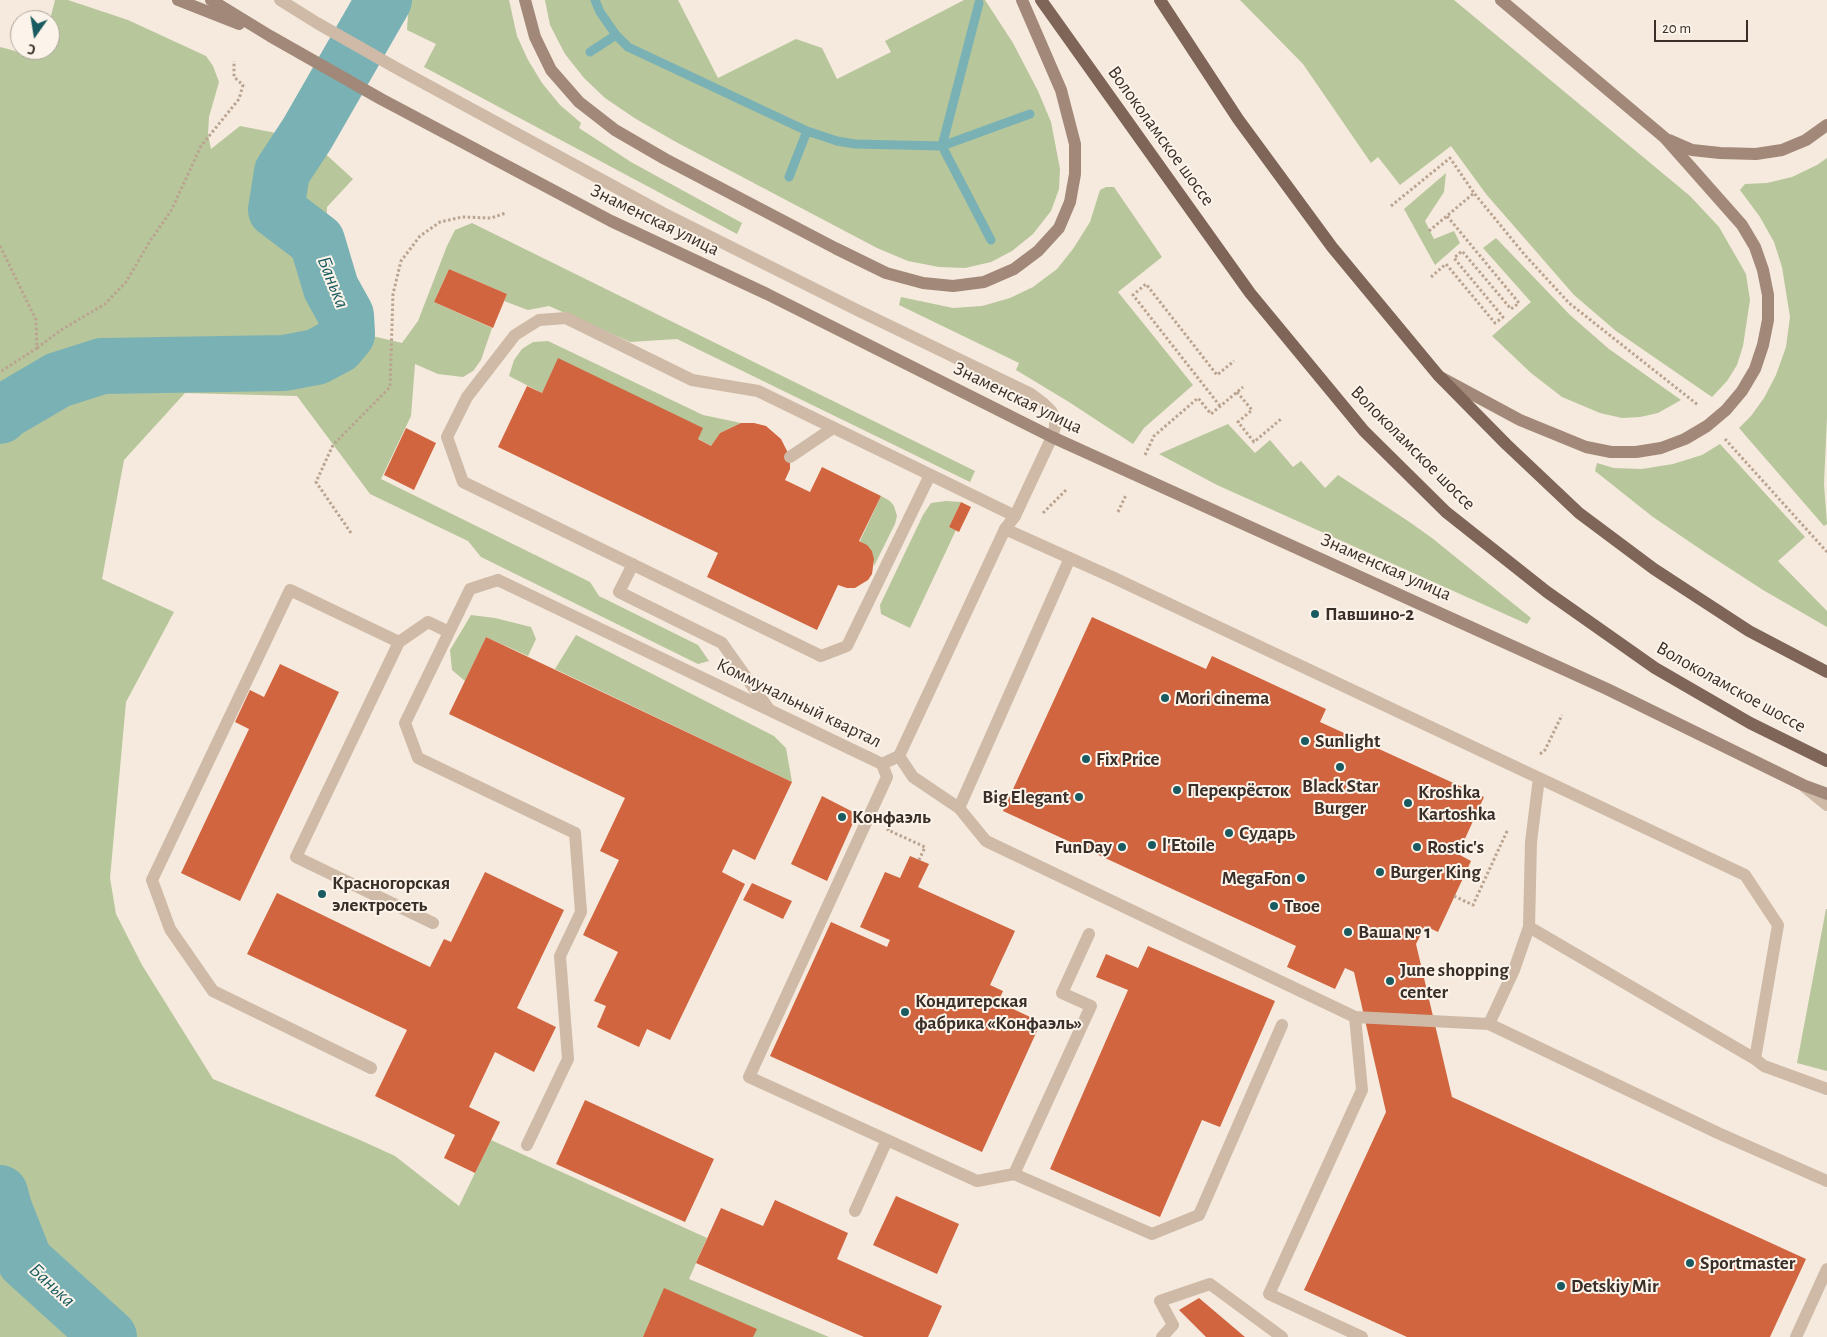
<!DOCTYPE html>
<meta charset="utf-8">
<style>
body{margin:0}
#map{position:relative;width:1827px;height:1337px;overflow:hidden;background:#f5eadd;font-family:"Alegreya Sans",sans-serif}
canvas{display:block}
.north{position:absolute;left:10px;top:10px;width:50px;height:50px;box-sizing:border-box;background:#fcf4ea;border:1px solid #aea59c;border-radius:50%;rotate:193deg;font-size:14px;font-weight:700;line-height:20px;text-align:center;color:#3a2e28}
.north::after{content:'';display:block;margin:auto;width:18px;height:22px;background:#195b60;clip-path:polygon(50% 0,100% 100%,50% 72%,0 100%)}
.scale{position:absolute;left:1654px;top:20px;width:94px;height:22px;box-sizing:border-box;border:2px solid #3a2e28;border-top:0;padding-left:6px;font-size:15px;line-height:18px;white-space:nowrap;color:#3a2e28;-webkit-text-stroke:4px #fcf4ea;paint-order:stroke}
</style>
<div id="map">
<canvas width="1827" height="1337"></canvas>
<div class="north">С</div>
<div class="scale">20 m</div>
</div>
<script>
const g = document.querySelector('canvas').getContext('2d');
g.lineJoin = 'round';
function paint(path, color) { g.fillStyle = color; g.fill(path, 'evenodd'); }
const toPath = rows => new Path2D(rows.map(r => 'M' + r).join(''));
function stroke(path, color, width, dash) { g.strokeStyle = color; g.lineWidth = width; g.lineCap = dash ? 'butt' : 'round'; g.setLineDash(dash || []); g.stroke(path); }
function label(font, color, halo, rows, align = 'center') {
  g.font = font + ' "Alegreya Sans",sans-serif'; g.lineWidth = 4; g.setLineDash([]); g.textBaseline = 'middle'; g.strokeStyle = halo; g.fillStyle = color; for (const [text, x, y, turn = 0] of rows) {
    g.save(); g.translate(x, y); g.rotate((+turn || 0) * Math.PI / 180); g.textAlign = isNaN(turn) ? turn : align; if (halo) g.strokeText(text, 0, 0); g.fillText(text, 0, 0); g.restore();
  }
}
const green = toPath([
 [55,0,68,0,128,20,206,56,213,66,219,82,209,117,208,134,211,149,240,126,281,134,319,148,353,179,327,207,326,236,338,277,368,335,402,343,418,321,447,246,455,230,472,223,975,471,970,482,677,339,630,342,549,306,528,310,504,301,507,294,449,269,434,302,492,328,481,360,473,371,463,377,438,374,415,364,411,416,381,479,590,582,599,596,698,645,709,661,698,664,481,557,468,541,370,494,297,396,185,393,124,460,102,579,174,612,126,702,110,878,116,914,142,965,213,1079,360,1140,395,1156,459,1206,491,1140,707,1238,689,1279,829,1337,0,1337,0,47,19,52,20,50,50,50,50,20],
 [409,0,509,0,517,36,528,60,542,83,560,105,581,123,579,128,631,162,742,223,737,234,424,67,436,44,407,30],
 [545,0,678,0,718,78,796,39,822,48,837,79,891,52,885,41,964,0,985,0,1013,43,1038,91,1051,122,1060,169,1059,189,1051,211,1033,234,1012,251,991,262,965,268,939,267,908,261,877,248,676,142,636,119,605,98,584,78,565,54,550,25],
 [1240,0,1454,0,1690,196,1719,227,1746,274,1750,300,1743,346,1737,365,1727,381,1712,397,1616,331,1574,295,1486,194,1451,146,1400,185,1378,157,1371,163,1303,64],
 [1827,158,1827,417,1824,484,1827,524,1824,526,1739,428,1751,416,1764,398,1776,375,1786,347,1790,317,1782,267,1774,242,1760,217,1740,190,1745,184,1767,183,1792,177,1817,165],
 [1446,173,1444,192,1425,221,1434,239,1454,231,1460,243,1435,265,1404,209],
 [1106,187,1114,187,1162,257,1118,292,1193,385,1144,428,1133,444,1069,402,1016,370,1019,363,899,305,901,297,953,308,982,306,1010,298,1033,287,1057,269,1073,249,1090,222,1100,190],
 [1496,238,1570,315,1609,349,1681,400,1658,413,1640,417,1622,418,1600,413,1562,397,1531,373,1492,336,1531,302,1483,248],
 [548,341,703,415,741,423,720,433,711,446,558,359,542,393,509,376,514,360,522,349,533,342],
 [1228,424,1255,453,1270,440,1293,467,1301,461,1325,488,1338,475,1408,521,1432,538,1531,618,1527,624,1217,485,1159,454],
 [1720,444,1805,537,1778,561,1827,611,1827,627,1763,590,1706,553,1653,517,1595,471,1597,463,1614,468,1642,469,1673,464,1702,455],
 [881,496,890,501,894,506,897,516,895,524,874,566,872,551,860,541],
 [946,501,961,502,949,527,956,530,910,628,881,614,880,605,923,515,931,503],
 [471,615,495,618,531,627,536,639,528,656,486,637,465,681,452,670,450,650],
 [576,635,774,736,786,748,792,782,555,669],
 [1826,909,1827,909,1827,1071,1797,1063]
]);
const stream = toPath([
 [595,0,600,12,616,35,628,47,807,131,837,141,855,144,942,146,1030,114],
 [979,3,942,146,991,240],
 [590,52,616,35],
 [789,177,807,131]
]);
const river = toPath([
 [0,416,5,411,58,380,102,366,284,363,316,357,337,346,347,334,346,315,331,288,317,241,276,210,282,172,307,134,384,0],
 [0,1193,4,1208,25,1261,109,1337]
]);
const building = toPath([
 [449,269,507,294,493,328,434,302],
 [558,358,703,428,698,439,711,446,720,433,741,423,754,423,766,426,781,439,790,457,790,469,785,480,810,492,822,467,881,496,859,541,867,545,872,551,874,559,872,574,868,580,855,588,847,588,838,585,817,630,707,577,718,553,498,447,527,386,542,393],
 [406,428,436,443,414,490,384,475],
 [961,502,971,507,959,532,949,527],
 [1092,617,1206,669,1212,656,1326,709,1320,722,1484,797,1458,854,1471,861,1438,932,1425,926,1416,944,1452,1097,1806,1259,1770,1337,1407,1337,1304,1290,1386,1112,1354,972,1345,968,1335,989,1287,967,1296,946,1003,811],
 [486,637,792,782,755,860,733,849,722,872,745,884,670,1040,647,1029,639,1047,597,1027,606,1006,594,1001,618,952,583,935,619,860,600,851,625,798,449,714],
 [280,664,339,692,240,901,181,873,249,729,235,722,250,690,264,697],
 [822,796,857,814,827,881,791,864],
 [910,856,929,864,918,887,1015,931,990,985,1003,991,998,1002,1041,1022,982,1152,770,1056,831,922,887,947,890,940,860,927,885,872,900,878],
 [485,872,564,910,517,1008,556,1027,534,1072,495,1052,469,1107,500,1122,475,1173,444,1158,455,1135,375,1096,407,1030,247,954,277,893,430,967,444,939,451,942],
 [752,883,792,901,783,919,743,900],
 [1148,946,1275,1001,1220,1127,1202,1120,1160,1217,1050,1169,1128,990,1096,977,1106,954,1138,968],
 [585,1100,714,1159,685,1222,556,1164],
 [896,1196,959,1224,937,1274,873,1245],
 [775,1200,848,1233,837,1259,942,1306,928,1337,864,1337,696,1263,721,1208,763,1226],
 [664,1288,757,1329,753,1337,643,1337],
 [1199,1298,1245,1337,1206,1337,1179,1310]
]);
const path = toPath([
 [1391,206,1450,158,1474,193],
 [1429,231,1474,193,1524,254,1569,303,1698,405],
 [0,246,36,320,37,348,0,372],
 [1431,277,1446,264,1495,323,1503,317,1454,258,1462,251,1511,309,1519,303,1447,216],
 [37,348,61,330,105,304,126,282,150,241,171,211,201,146,239,99,243,85,234,77,234,61],
 [1237,392,1252,410,1238,422,1254,442,1281,419],
 [1220,406,1133,295,1146,284,1217,375,1234,361],
 [1725,439,1827,552],
 [1145,455,1154,436,1198,398,1211,414,1243,387],
 [1118,512,1126,495],
 [1043,513,1067,489],
 [351,533,316,482,333,445,390,387,393,294,401,261,420,236,440,222,462,217,491,218,506,213],
 [1540,754,1545,750,1562,715],
 [889,828,888,830,925,847,919,860],
 [1454,896,1473,905,1508,829]
]);
const lane = toPath([
 [790,457,833,428],
 [930,475,847,646,821,656,463,482,447,437,467,397,515,335,539,320,566,318,692,380,758,391,1015,516],
 [1005,529,1112,577,1745,875,1778,925,1755,1059],
 [633,564,619,592,722,643,768,708],
 [498,580,470,589,405,723,418,758,575,833,581,912,560,956,568,1059,527,1145],
 [899,756,913,777,959,808,986,841,1355,1017,1489,1024],
 [1539,778,1531,842,1529,927,1514,970,1489,1024,1718,1133,1827,1181],
 [1805,787,1827,805],
 [959,808,1070,558],
 [433,923,296,857,399,642,428,622,449,632],
 [1529,927,1755,1059,1764,1066,1827,1089],
 [1355,1017,1362,1090,1269,1294,1362,1337],
 [371,1068,213,991,170,929,152,880,290,590,399,642],
 [887,1140,977,1181,1014,1174,1091,1006,1062,993,1089,934],
 [1014,1174,1152,1234,1199,1215,1282,1025],
 [855,1211,887,1140,749,1077,887,777,882,764],
 [1162,1337,1173,1325,1160,1301,1210,1284,1282,1337],
 [1796,1337,1827,1269]
]);
const street = toPath([
 [280,0,317,23,398,69,663,213,857,310,1031,394,1043,403,1051,411,1055,419,1055,427,1052,437,1015,516,1005,529,899,756,882,764,498,580]
]);
const secondary = toPath([
 [178,0,239,24],
 [211,0,270,36,381,99,611,221,767,294,1052,437,1607,689,1803,785,1827,794],
 [525,0,535,37,551,70,579,102,615,130,665,159,835,248,886,273,923,283,953,286,984,282,1014,269,1038,251,1059,228,1070,202,1075,174,1075,144,1061,90,1022,0],
 [1669,140,1692,150,1720,153,1756,154,1782,150,1806,140,1827,125],
 [1442,378,1520,420,1586,447,1611,452,1636,452,1661,448,1685,439,1707,426,1726,410,1742,391,1755,369,1763,345,1768,320,1768,295,1763,270,1755,247,1742,225,1665,138,1501,0]
]);
const primary = toPath([
 [1041,0,1250,293,1364,431,1446,512,1547,592,1655,668,1750,723,1827,761],
 [1160,0,1238,119,1332,247,1438,375,1506,444,1579,513,1654,569,1749,631,1827,672]
]);
const markers = [
 [1315,614,5,"#195b60"],
 [1165,698,5,"#195b60"],
 [1305,741,5,"#195b60"],
 [1086,759,5,"#195b60"],
 [1340,767,5,"#195b60"],
 [1177,790,5,"#195b60"],
 [1079,797,5,"#195b60"],
 [1408,803,5,"#195b60"],
 [842,817,5,"#195b60"],
 [1229,833,5,"#195b60"],
 [1152,845,5,"#195b60"],
 [1122,847,5,"#195b60"],
 [1417,847,5,"#195b60"],
 [1380,872,5,"#195b60"],
 [1301,878,5,"#195b60"],
 [322,894,5,"#195b60"],
 [1274,906,5,"#195b60"],
 [1348,932,5,"#195b60"],
 [1390,981,5,"#195b60"],
 [905,1012,5,"#195b60"],
 [1690,1263,5,"#195b60"],
 [1561,1286,5,"#195b60"]
];
const streetNames = [
 ["Волоколамское шоссе",1161,136,54],
 ["Знаменская улица",655,220,26],
 ["Знаменская улица",1018,398,26],
 ["Волоколамское шоссе",1413,448,45],
 ["Знаменская улица",1386,567,24],
 ["Волоколамское шоссе",1731,687,29],
 ["Коммунальный квартал",799,703,26]
];
const poiNames = [
 ["Павшино-2",1325,614],
 ["Mori cinema",1175,698],
 ["Sunlight",1315,741],
 ["Fix Price",1096,759],
 ["Black Star",1340,786,"center"],
 ["Burger",1340,808,"center"],
 ["Перекрёсток",1187,790],
 ["Kroshka",1418,792],
 ["Kartoshka",1418,814],
 ["Big Elegant",1069,797,"right"],
 ["Конфаэль",852,817],
 ["Сударь",1239,833],
 ["l'Etoile",1162,845],
 ["FunDay",1112,847,"right"],
 ["Rostic's",1427,847],
 ["Burger King",1390,872],
 ["MegaFon",1291,878,"right"],
 ["Красногорская",332,883],
 ["электросеть",332,905],
 ["Твое",1284,906],
 ["Ваша № 1",1358,932],
 ["June shopping",1400,970],
 ["center",1400,992],
 ["Кондитерская",915,1001],
 ["фабрика «Конфаэль»",915,1023],
 ["Sportmaster",1700,1263],
 ["Detskiy Mir",1571,1286]
];
const waterNames = [
 ["Банька",333,282,68],
 ["Банька",52,1285,43]
];
paint(green, '#b7c69b');
stroke(stream, '#79b1b5', 9);
stroke(river, '#79b1b5', 56);
paint(building, '#d1653f');
stroke(path, '#baa491', 3, [2.5, 2.5]);
stroke(lane, '#cebaa7', 12);
stroke(street, '#cebaa7', 12);
stroke(secondary, '#a28878', 12);
stroke(primary, '#7e6558', 12);
for (const [x, y, r, color] of markers) { const dot = new Path2D(); dot.arc(x, y, r, 0, 2 * Math.PI); g.fillStyle = color; g.fill(dot); stroke(dot, '#fcf4ea', 2); }
label('19px', '#3a2e28', '#fcf4ea', streetNames);
label('bold 19px', '#3a2e28', '#fcf4ea', poiNames, 'left');
label('italic 20px', '#195b60', '#fcf4ea', waterNames);
</script>
